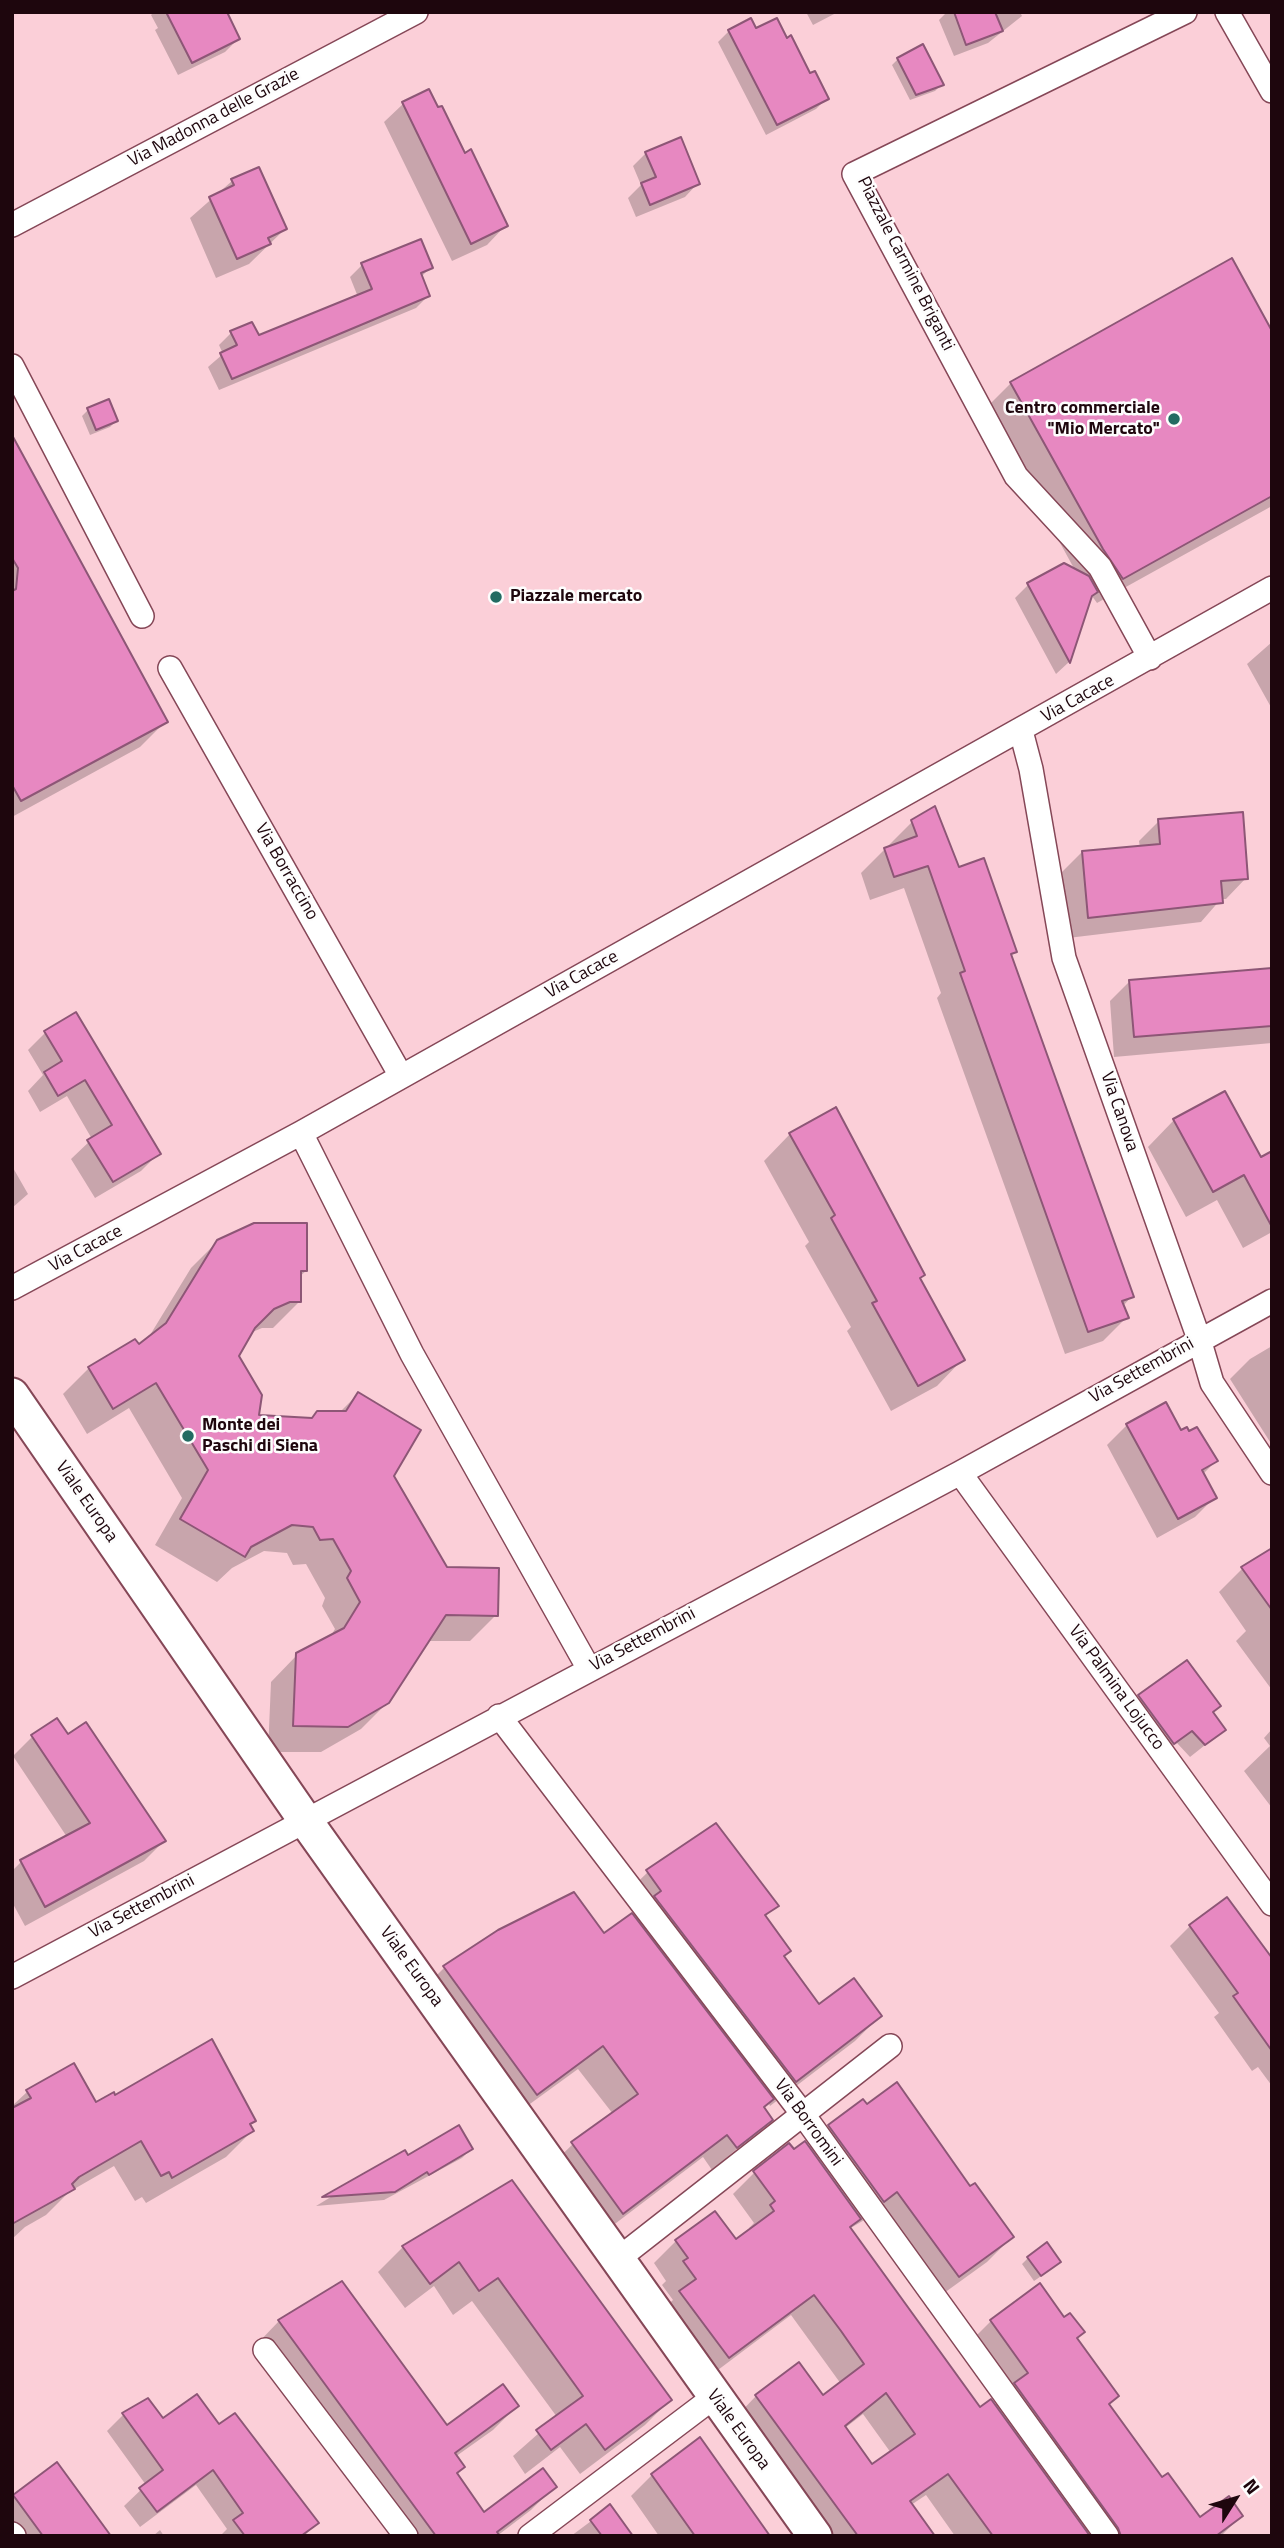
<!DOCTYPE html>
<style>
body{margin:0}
#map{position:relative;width:1284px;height:2548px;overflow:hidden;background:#fbcfd8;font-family:"Titillium Web",sans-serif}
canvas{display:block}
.frame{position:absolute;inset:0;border:14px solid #1e060d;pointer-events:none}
.north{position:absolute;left:1200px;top:2464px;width:70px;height:70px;-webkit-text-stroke:5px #fdfdfd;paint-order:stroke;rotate:53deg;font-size:19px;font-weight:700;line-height:28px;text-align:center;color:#1e060d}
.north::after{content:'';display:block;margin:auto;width:24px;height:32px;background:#1e060d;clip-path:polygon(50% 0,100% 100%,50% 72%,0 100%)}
</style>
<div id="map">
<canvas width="1284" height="2548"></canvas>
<div class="frame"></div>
<div class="north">N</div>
</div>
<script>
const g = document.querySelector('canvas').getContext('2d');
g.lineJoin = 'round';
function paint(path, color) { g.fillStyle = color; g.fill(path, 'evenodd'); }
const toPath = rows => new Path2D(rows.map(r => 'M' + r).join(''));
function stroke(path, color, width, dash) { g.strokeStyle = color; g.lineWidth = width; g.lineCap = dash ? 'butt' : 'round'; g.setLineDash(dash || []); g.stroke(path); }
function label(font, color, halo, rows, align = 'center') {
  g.font = font + ' "Titillium Web",sans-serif'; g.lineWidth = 5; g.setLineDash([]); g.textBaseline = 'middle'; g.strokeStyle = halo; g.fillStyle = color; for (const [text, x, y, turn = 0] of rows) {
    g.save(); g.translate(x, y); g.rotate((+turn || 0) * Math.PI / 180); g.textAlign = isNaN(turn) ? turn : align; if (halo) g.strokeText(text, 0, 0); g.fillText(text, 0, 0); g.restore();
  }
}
const shadow = toPath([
 [154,12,226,12,238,39,225,52,178,75,155,30,158,28,151,15],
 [806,12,838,12,813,25],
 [947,12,1020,12,1022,16,988,43,954,56,939,20],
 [729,31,755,31,810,75,827,98,816,109,766,135,718,42],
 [898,59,941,85,935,91,910,100,892,65],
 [429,91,505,226,487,245,452,261,384,122,403,104],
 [646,153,698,183,685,197,636,217,628,198,641,185,633,166],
 [258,169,285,229,249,264,216,278,190,218,232,181],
 [362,265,431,267,421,277,428,296,416,308,219,390,208,367,223,354,219,345,231,333,258,338,358,297,350,277],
 [1272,334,1272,506,1097,603,1092,596,1069,662,1056,674,1015,598,1028,585,1076,572,986,408,1011,383],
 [88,410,116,421,110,427,90,435,82,416],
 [12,439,166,721,140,747,12,817],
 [1272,642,1272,709,1247,664],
 [1159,821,1246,878,1226,899,1221,899,1201,922,1068,938,1062,872,1082,852,1140,848,1139,841],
 [912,822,958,869,1015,951,1010,956,1132,1296,1123,1306,1127,1317,1103,1341,1065,1354,937,998,941,993,904,888,870,900,861,873],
 [1272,970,1272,1043,1114,1057,1110,1001,1130,981],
 [46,1032,158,1154,141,1171,95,1198,71,1159,92,1139,67,1096,40,1112,28,1091,43,1075,28,1050],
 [1174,1120,1260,1160,1272,1153,1272,1232,1243,1248,1217,1200,1186,1217,1148,1147],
 [790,1134,918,1279,963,1359,937,1386,891,1411,847,1331,851,1327,805,1246,809,1242,764,1161],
 [12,1166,28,1194,12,1208],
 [218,1241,306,1271,299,1277,300,1301,273,1328,262,1328,250,1333,237,1356,257,1416,311,1419,339,1413,358,1394,392,1476,446,1569,496,1615,470,1641,428,1641,388,1702,361,1729,321,1752,268,1752,271,1682,297,1655,330,1637,335,1629,322,1606,325,1598,306,1564,293,1565,287,1553,264,1551,232,1568,217,1582,155,1545,182,1498,129,1408,87,1434,63,1394,89,1368,147,1340,191,1268],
 [1272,1346,1272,1445,1230,1379,1250,1359],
 [1127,1425,1180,1432,1216,1461,1203,1474,1215,1497,1195,1517,1157,1538,1107,1445],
 [1272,1550,1272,1690,1236,1641,1246,1631,1219,1592,1242,1569],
 [1139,1697,1212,1713,1224,1730,1190,1757,1177,1743,1160,1756,1126,1710],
 [1272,1729,1272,1808,1244,1771,1270,1746,1264,1738],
 [33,1736,67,1737,164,1841,144,1861,25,1926,12,1902,12,1871,21,1862,67,1837,13,1756],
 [648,1872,776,1906,765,1917,783,1957,819,2007,880,2016,855,2041,770,2106,768,2102,762,2108,771,2120,712,2170,703,2157,599,2236,549,2167,573,2144,613,2114,578,2069,512,2117,421,1991,444,1968,603,1936,637,1916,623,1896],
 [1190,1926,1272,1961,1272,2086,1258,2067,1252,2071,1214,2017,1219,2013,1170,1946],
 [27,2092,95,2104,115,2097,254,2120,249,2125,252,2131,226,2157,146,2203,142,2197,135,2201,114,2166,69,2192,46,2215,25,2227,12,2239,12,2106],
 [829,2126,970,2189,1012,2237,987,2262,933,2301,871,2216,849,2229,980,2410,994,2406,1005,2394,969,2343,991,2321,1039,2286,1117,2396,1108,2405,1161,2480,1199,2520,1241,2516,1221,2536,955,2536,926,2495,911,2505,933,2536,820,2536,734,2419,756,2396,823,2398,841,2384,791,2315,706,2379,658,2314,673,2300,662,2285,666,2281,654,2263,676,2241,735,2241,751,2231,749,2228,754,2223,733,2194,755,2172,808,2148],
 [863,2414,891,2453,872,2466,845,2428],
 [471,2149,462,2158,384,2200,316,2206,405,2152,408,2157],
 [511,2182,670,2400,645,2425,580,2474,560,2447,525,2474,513,2456,557,2417,472,2301,453,2315,434,2286,405,2308,378,2272,403,2247],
 [1028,2258,1053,2268,1034,2281,1022,2264],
 [279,2321,447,2427,517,2406,493,2430,455,2457,455,2474,483,2515,554,2487,531,2510,497,2536,395,2536,256,2345],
 [148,2400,163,2420,219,2426,317,2523,304,2536,220,2536,227,2529,196,2485,140,2527,124,2506,146,2485,107,2431,123,2415],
 [56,2464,109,2536,15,2536,12,2532,12,2497],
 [652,2475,769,2536,659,2536,631,2496],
 [610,2507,631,2536,571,2536],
 [160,2530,164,2536,153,2536]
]);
const building = toPath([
 [166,12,227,12,240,39,192,63,166,12],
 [954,12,995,12,1003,31,966,45,954,12],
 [751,18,756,28,777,18,787,38,791,35,810,73,815,71,829,99,777,125,728,30,751,18],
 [923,44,944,85,916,95,897,58,923,44],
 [429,89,438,107,442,106,465,153,471,149,508,226,471,244,402,102,429,89],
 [681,137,700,184,650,205,641,183,656,177,645,152,681,137],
 [259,167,287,229,268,238,271,244,237,259,209,197,234,185,231,179,259,167],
 [421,239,433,268,421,273,430,296,232,379,220,353,237,345,230,331,252,322,259,335,372,289,361,263,421,239],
 [1232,258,1272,331,1272,496,1123,579,1103,549,1010,382,1232,258],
 [109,399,118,421,96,430,87,408,109,399],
 [12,435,168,722,21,801,12,785,12,591,16,589,18,568,12,558,12,435],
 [1064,563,1089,576,1098,592,1092,596,1070,663,1027,583,1064,563],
 [935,806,959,867,984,858,1017,952,1011,954,1134,1297,1122,1301,1129,1318,1088,1332,960,973,965,971,928,866,894,877,884,848,917,836,911,820,935,806],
 [1243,812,1248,879,1221,881,1223,903,1088,918,1082,851,1160,844,1158,819,1243,812],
 [1272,968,1272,1026,1134,1037,1129,980,1272,968],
 [76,1012,161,1154,113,1182,87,1140,112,1125,85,1080,58,1096,44,1072,62,1061,44,1031,76,1012],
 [1225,1091,1261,1157,1272,1151,1272,1227,1244,1175,1213,1192,1173,1119,1225,1091],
 [836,1107,925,1275,920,1278,965,1360,918,1386,872,1303,877,1301,831,1218,835,1215,789,1133,836,1107],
 [254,1223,307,1223,307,1271,301,1271,301,1302,290,1302,274,1309,255,1328,239,1356,262,1395,259,1415,312,1418,317,1411,346,1411,358,1392,421,1430,394,1476,447,1567,499,1568,498,1616,446,1615,389,1703,348,1727,293,1726,296,1653,344,1628,360,1602,347,1578,351,1571,333,1539,320,1540,313,1527,292,1525,251,1547,245,1557,180,1519,208,1470,156,1383,113,1409,88,1367,135,1339,139,1344,166,1323,217,1240,254,1223],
 [1166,1402,1181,1430,1187,1427,1189,1431,1197,1427,1218,1461,1202,1470,1217,1498,1178,1519,1126,1424,1166,1402],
 [1272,1548,1272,1610,1241,1567,1272,1548],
 [1187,1660,1221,1706,1213,1712,1226,1730,1205,1745,1192,1731,1174,1744,1138,1695,1187,1660],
 [57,1718,68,1734,86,1722,166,1841,45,1907,20,1860,90,1823,31,1735,57,1718],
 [716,1823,779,1906,765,1915,791,1951,784,1956,819,2004,854,1978,882,2016,796,2082,654,1896,661,1891,646,1870,716,1823],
 [574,1892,604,1933,632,1913,774,2099,764,2107,773,2120,737,2148,727,2135,623,2214,571,2142,638,2094,603,2046,537,2095,443,1966,498,1930,574,1892],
 [1227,1897,1272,1958,1272,2051,1233,1996,1238,1993,1189,1925,1227,1897],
 [212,2039,256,2121,250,2124,254,2131,172,2178,169,2172,161,2176,141,2141,79,2177,72,2184,75,2189,12,2224,12,2108,31,2098,26,2090,74,2063,96,2102,114,2092,115,2095,212,2039],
 [897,2082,970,2186,975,2183,1014,2237,959,2277,897,2192,884,2202,828,2125,863,2099,867,2104,897,2082],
 [459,2125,473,2149,429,2175,427,2172,395,2192,322,2197,405,2150,408,2155,459,2125],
 [805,2141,861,2219,850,2227,980,2407,991,2399,1090,2536,993,2536,948,2474,910,2501,935,2536,858,2536,755,2395,799,2362,823,2395,864,2364,841,2331,814,2295,729,2358,679,2291,696,2279,683,2261,688,2258,675,2240,715,2211,736,2239,774,2211,770,2205,775,2201,753,2171,789,2143,794,2149,805,2141],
 [886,2393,915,2434,872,2464,845,2426,886,2393],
 [512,2180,672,2400,605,2450,586,2424,551,2450,536,2430,583,2396,498,2278,479,2291,459,2262,430,2284,402,2246,512,2180],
 [1047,2242,1061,2262,1041,2276,1027,2257,1047,2242],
 [342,2281,447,2425,503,2384,519,2406,455,2453,465,2467,457,2473,484,2512,543,2468,557,2487,497,2532,500,2536,436,2536,278,2320,342,2281],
 [1040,2283,1064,2317,1070,2313,1085,2332,1077,2338,1119,2396,1109,2404,1162,2477,1168,2473,1200,2517,1229,2496,1243,2516,1216,2536,1121,2536,1118,2528,1014,2383,1028,2373,990,2320,1040,2283],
 [197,2394,219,2424,235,2413,319,2523,301,2536,245,2536,233,2520,243,2513,213,2470,157,2512,139,2488,163,2470,122,2413,148,2398,163,2418,197,2394],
 [700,2437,770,2536,695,2536,651,2474,700,2437],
 [57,2462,111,2536,43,2536,13,2495,57,2462],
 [610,2504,633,2536,602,2536,590,2520,610,2504]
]);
const street = toPath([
 [1227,12,1272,91],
 [12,225,416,12],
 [12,366,142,616],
 [1150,658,1100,567,1016,476,854,174,1185,12],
 [170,668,401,1076],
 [1021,731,1031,769,1064,958,1199,1339,1212,1383,1272,1473],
 [301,1133,412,1354,589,1669],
 [12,1288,301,1133,1272,588],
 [960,1473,1272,1904],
 [499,1716,802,2113,1107,2536],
 [12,1977,960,1473,1272,1301],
 [618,2259,890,2046],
 [265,2350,406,2536],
 [12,2534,14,2536],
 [530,2536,714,2397]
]);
const secondary = toPath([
 [12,1395,305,1820,815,2536]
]);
const markers = [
 [1174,419,7,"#226b62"],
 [496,597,7,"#226b62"],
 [188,1436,7,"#226b62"]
];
const streetNames = [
 ["Via Madonna delle Grazie",214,118,-28],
 ["Piazzale Carmine Briganti",905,264,63],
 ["Via Cacace",1078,699,-29],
 ["Via Borraccino",286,872,60],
 ["Via Cacace",582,975,-29],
 ["Via Canova",1119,1112,71],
 ["Via Cacace",86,1249,-28],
 ["Via Settembrini",1142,1371,-29],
 ["Viale Europa",86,1502,55],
 ["Via Settembrini",643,1640,-28],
 ["Via Palmina Lojucco",1116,1688,54],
 ["Via Settembrini",142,1907,-28],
 ["Viale Europa",411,1967,54],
 ["Via Borromini",808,2123,54],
 ["Viale Europa",738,2430,54]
];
const poiNames = [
 ["Centro commerciale",1160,409,"right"],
 ["\"Mio Mercato\"",1160,430,"right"],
 ["Piazzale mercato",510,597],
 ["Monte dei",202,1426],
 ["Paschi di Siena",202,1447]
];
paint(shadow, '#0003');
paint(building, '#e788c1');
stroke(building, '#8d5676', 2);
stroke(street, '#854757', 26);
stroke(secondary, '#854757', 37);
stroke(street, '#fff', 23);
stroke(secondary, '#fff', 33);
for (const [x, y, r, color] of markers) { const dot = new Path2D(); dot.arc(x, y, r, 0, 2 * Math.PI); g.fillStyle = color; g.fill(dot); stroke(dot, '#fdfdfd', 2.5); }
label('18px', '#1e060d', '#fdfdfd', streetNames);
label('bold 18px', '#1e060d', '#fdfdfd', poiNames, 'left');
</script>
